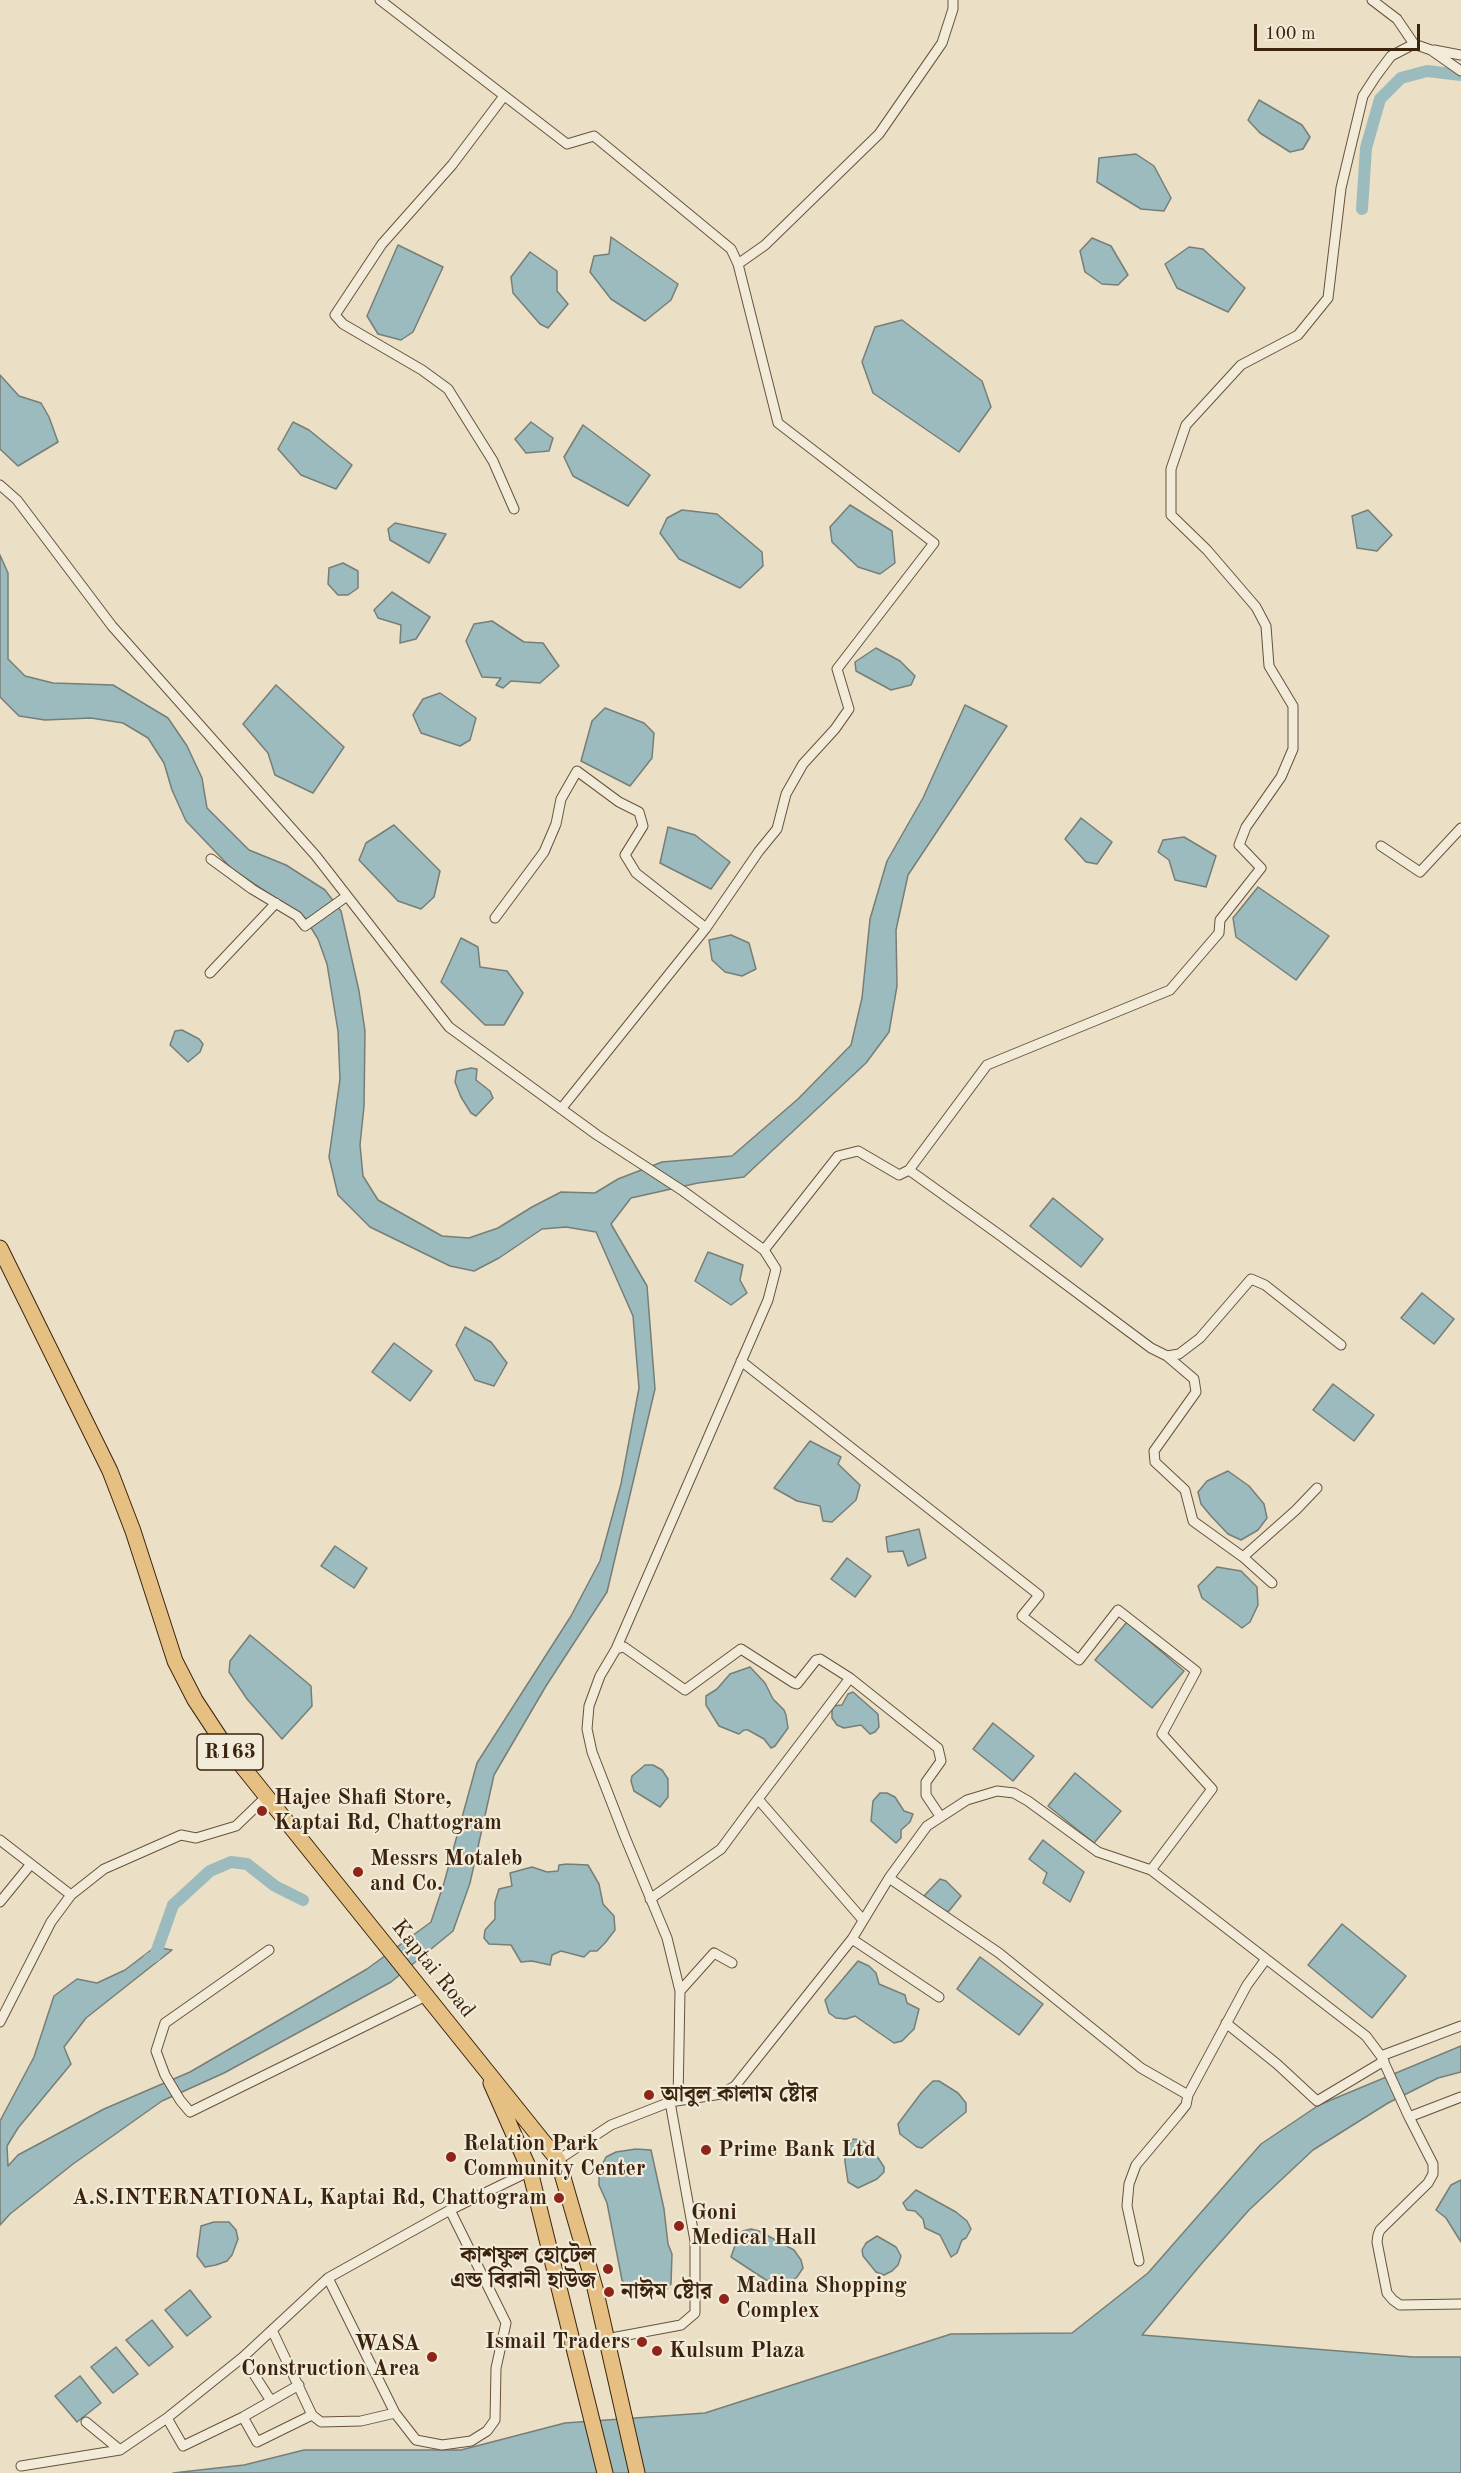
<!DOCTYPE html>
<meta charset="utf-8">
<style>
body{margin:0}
#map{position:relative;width:1461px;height:2473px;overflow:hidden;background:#ebe0c5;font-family:"Old Standard TT",serif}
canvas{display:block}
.scale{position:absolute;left:1254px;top:24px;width:166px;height:27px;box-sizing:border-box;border:3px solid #3c230e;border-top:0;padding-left:8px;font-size:18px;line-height:21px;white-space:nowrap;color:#3c230e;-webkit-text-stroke:4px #f2ebd9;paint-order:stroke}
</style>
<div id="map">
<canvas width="1461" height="2473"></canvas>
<div class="scale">100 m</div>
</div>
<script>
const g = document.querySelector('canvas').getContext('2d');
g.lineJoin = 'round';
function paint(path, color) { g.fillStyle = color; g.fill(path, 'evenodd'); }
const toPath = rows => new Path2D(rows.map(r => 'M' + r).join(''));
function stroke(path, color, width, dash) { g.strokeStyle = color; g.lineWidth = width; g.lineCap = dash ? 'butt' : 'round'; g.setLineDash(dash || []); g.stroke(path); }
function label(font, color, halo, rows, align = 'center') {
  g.font = font + ' "Old Standard TT","Noto Serif Bengali",serif'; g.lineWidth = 4.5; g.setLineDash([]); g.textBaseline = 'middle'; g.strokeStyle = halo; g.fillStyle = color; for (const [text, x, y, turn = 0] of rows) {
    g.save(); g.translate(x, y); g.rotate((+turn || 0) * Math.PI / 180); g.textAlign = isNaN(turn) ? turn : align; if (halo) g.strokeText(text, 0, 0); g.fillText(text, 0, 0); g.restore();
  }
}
const water = toPath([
 [1259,100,1302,125,1310,137,1303,149,1290,152,1260,133,1248,120,1259,100],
 [1136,154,1154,166,1171,198,1164,211,1141,209,1097,182,1099,158,1136,154],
 [611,237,678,284,671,300,645,321,611,299,590,272,594,256,609,254,611,237],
 [1092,238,1111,246,1128,275,1118,285,1102,284,1085,272,1080,251,1092,238],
 [398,245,443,267,413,332,401,340,378,334,367,316,398,245],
 [1189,247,1203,249,1245,288,1228,312,1177,288,1165,264,1189,247],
 [530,252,557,271,557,291,568,304,548,328,540,324,513,293,511,277,530,252],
 [902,320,982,381,991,407,959,452,873,393,862,362,875,327,902,320],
 [0,375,19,396,41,403,49,417,58,442,18,466,0,449,0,375],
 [293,422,309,430,352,465,336,489,301,475,278,449,293,422],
 [531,422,553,438,549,451,526,453,515,439,531,422],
 [583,425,650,475,628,506,573,476,564,457,583,425],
 [850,505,892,531,895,563,880,574,858,567,832,542,830,527,850,505],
 [682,510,717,514,762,552,763,566,740,588,679,559,660,533,667,518,682,510],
 [1368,510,1392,535,1377,551,1357,548,1352,516,1368,510],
 [395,523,446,534,429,563,390,540,388,529,395,523],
 [0,555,8,573,8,659,25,676,53,683,113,685,168,718,187,746,202,778,207,808,249,850,286,865,325,890,341,911,359,991,365,1031,364,1106,360,1145,363,1176,378,1200,442,1236,469,1238,498,1228,532,1207,561,1192,595,1193,618,1179,662,1162,732,1156,798,1099,851,1045,862,998,870,919,887,861,923,798,965,705,1007,726,908,875,896,930,897,986,889,1032,866,1063,744,1177,698,1183,631,1198,611,1224,647,1286,655,1389,607,1592,546,1686,494,1775,470,1883,453,1931,391,1982,224,2073,162,2101,73,2164,10,2214,0,2225,0,2121,34,2057,54,1996,77,1979,97,1983,125,1970,155,1947,172,1950,86,2018,64,2047,71,2064,18,2128,7,2146,8,2166,18,2155,104,2109,190,2072,367,1969,431,1922,444,1883,477,1763,571,1616,600,1561,621,1484,639,1388,633,1316,596,1232,566,1227,542,1229,499,1258,474,1271,450,1266,370,1227,338,1195,329,1157,340,1079,338,1031,327,964,318,939,305,918,231,868,186,821,172,790,164,763,148,738,123,723,91,718,45,720,19,716,0,697,0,555],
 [343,563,358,571,358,588,348,595,338,595,328,584,329,568,343,563],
 [392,592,430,617,416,639,400,643,401,625,378,618,374,610,392,592],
 [492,621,524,642,543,643,559,666,540,683,511,681,503,688,496,685,501,678,482,677,466,641,474,624,492,621],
 [876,648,900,661,915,676,911,685,891,690,856,671,855,662,876,648],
 [276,685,344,747,313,793,275,775,268,753,243,724,276,685],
 [440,693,476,718,470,740,460,746,421,733,413,715,423,699,440,693],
 [605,708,644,723,654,733,652,758,630,786,581,761,592,721,605,708],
 [1081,818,1112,842,1097,864,1086,862,1065,839,1081,818],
 [394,825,440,871,434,897,421,909,398,901,359,860,366,843,394,825],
 [668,827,695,835,730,862,711,889,660,863,668,827],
 [1184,837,1216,856,1206,887,1175,880,1169,860,1158,852,1163,840,1184,837],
 [1258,887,1329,936,1296,980,1236,937,1233,918,1258,887],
 [731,935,749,943,756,969,742,976,725,972,712,960,709,940,731,935],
 [461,938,478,947,480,967,507,971,523,993,504,1025,485,1025,441,982,461,938],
 [182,1030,199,1039,203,1044,200,1052,188,1062,170,1045,175,1031,182,1030],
 [471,1068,477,1069,476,1080,490,1091,493,1098,476,1116,471,1113,461,1097,455,1082,457,1071,471,1068],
 [1053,1198,1103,1239,1081,1267,1030,1226,1053,1198],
 [708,1252,743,1265,740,1280,747,1293,731,1305,695,1281,708,1252],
 [1422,1293,1454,1319,1434,1344,1401,1318,1422,1293],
 [465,1327,491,1342,507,1363,494,1386,475,1380,456,1345,465,1327],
 [394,1343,432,1371,410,1401,372,1372,394,1343],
 [1333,1384,1374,1415,1354,1441,1313,1410,1333,1384],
 [810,1441,841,1457,838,1464,860,1485,856,1500,832,1522,823,1521,820,1506,797,1501,774,1488,810,1441],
 [1228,1471,1249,1486,1264,1504,1267,1518,1258,1530,1241,1540,1228,1534,1211,1516,1201,1504,1198,1492,1207,1481,1228,1471],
 [919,1529,926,1558,908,1566,903,1551,888,1552,886,1537,919,1529],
 [335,1546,367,1568,354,1588,321,1566,335,1546],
 [847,1558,871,1576,855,1597,831,1579,847,1558],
 [1217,1567,1241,1571,1257,1587,1258,1605,1250,1622,1242,1628,1202,1598,1198,1586,1217,1567],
 [1127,1622,1184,1671,1152,1708,1095,1660,1127,1622],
 [250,1635,311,1686,312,1706,282,1739,247,1699,229,1672,230,1661,250,1635],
 [750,1667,765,1683,773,1699,784,1710,786,1715,788,1728,775,1746,771,1748,764,1739,748,1730,744,1730,739,1734,719,1726,706,1705,706,1696,717,1689,730,1674,750,1667],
 [853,1692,878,1714,879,1727,875,1732,870,1734,861,1725,844,1728,837,1725,832,1718,832,1706,842,1705,848,1694,853,1692],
 [993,1723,1034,1756,1013,1781,973,1749,993,1723],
 [645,1765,653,1765,662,1770,668,1779,668,1797,660,1807,634,1791,631,1781,632,1776,645,1765],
 [1075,1773,1121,1811,1094,1843,1048,1806,1075,1773],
 [880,1793,887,1793,895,1797,904,1811,913,1814,910,1822,901,1830,901,1838,896,1843,871,1821,873,1801,880,1793],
 [1043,1840,1084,1872,1070,1902,1043,1883,1047,1873,1029,1859,1043,1840],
 [567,1864,588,1865,599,1884,603,1904,614,1916,615,1930,605,1943,597,1951,590,1951,584,1957,561,1951,552,1955,550,1965,532,1961,521,1962,511,1945,489,1944,484,1938,485,1930,495,1919,495,1902,499,1889,512,1886,510,1873,532,1867,547,1872,558,1871,559,1865,567,1864],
 [940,1879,946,1881,961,1896,949,1911,944,1912,924,1896,940,1879],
 [1342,1924,1406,1976,1372,2018,1308,1965,1342,1924],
 [980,1957,1043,2004,1019,2035,957,1989,980,1957],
 [858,1961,869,1966,876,1973,879,1984,905,1995,907,2003,919,2009,914,2029,902,2041,894,2043,855,2016,846,2019,836,2018,829,2013,825,2000,858,1961],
 [1461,2046,1461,2072,1438,2078,1388,2103,1313,2150,1249,2210,1202,2263,1142,2335,1413,2357,1461,2357,1461,2473,173,2473,244,2465,304,2450,461,2450,565,2423,705,2413,951,2334,1072,2333,1148,2273,1261,2144,1319,2105,1461,2046],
 [933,2081,939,2081,958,2093,966,2103,966,2112,922,2148,917,2147,900,2134,898,2124,922,2092,933,2081],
 [853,2139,862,2140,871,2147,884,2167,884,2172,877,2179,858,2188,848,2182,845,2162,845,2154,853,2139],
 [636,2149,651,2150,664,2209,668,2244,672,2254,671,2284,664,2292,645,2297,632,2294,622,2280,607,2203,599,2185,599,2171,606,2157,616,2152,636,2149],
 [1461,2180,1461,2242,1446,2218,1436,2210,1451,2185,1461,2180],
 [916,2190,956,2212,967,2221,971,2229,966,2238,962,2240,957,2253,951,2257,940,2235,925,2228,923,2219,915,2211,907,2210,903,2203,916,2190],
 [214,2222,229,2222,236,2230,238,2239,232,2255,227,2261,216,2265,205,2267,197,2256,201,2226,214,2222],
 [751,2229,759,2231,794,2250,801,2260,803,2268,797,2277,789,2283,778,2283,766,2280,731,2257,738,2237,743,2231,751,2229],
 [877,2236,896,2247,901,2256,898,2265,892,2271,884,2275,876,2272,863,2256,862,2250,866,2243,877,2236],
 [190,2290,211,2317,187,2336,165,2310,190,2290],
 [152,2320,173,2347,149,2366,126,2340,152,2320],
 [116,2347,138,2374,113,2393,91,2367,116,2347],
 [80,2376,101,2403,77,2422,55,2396,80,2376]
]);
const canal = toPath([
 [1362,209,1366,148,1380,99,1401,78,1427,71,1461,75],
 [149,1959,155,1956,173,1905,210,1871,231,1862,247,1864,275,1886,303,1900]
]);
const minor = toPath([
 [380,0,567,144,594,136,731,249,738,264,778,423,934,543,837,669,849,709,835,729,803,764,786,794,777,829,759,851,706,928,561,1109],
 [1372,0,1397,19,1414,44],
 [1434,50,1461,55],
 [504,96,452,165,382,244,335,315,343,324,422,370,448,389,493,461,514,509],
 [738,264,765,245,879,134,942,43,953,9,953,0],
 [0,485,17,500,112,626,316,856,449,1027,597,1135,683,1191,764,1250,776,1269,768,1300,616,1649,600,1676,589,1706,587,1729,592,1752,625,1837,667,1938,680,1991,678,2100],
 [1381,846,1420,872,1461,828],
 [211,859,252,889,297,916,305,926,347,896],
 [495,918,544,852,556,824,561,799,577,771,619,802,639,812,643,826,625,855,636,873,706,928],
 [210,973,276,903],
 [909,1170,987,1065,1170,990,1219,933,1220,920,1261,868,1239,845,1246,827,1281,777,1293,749,1293,706,1269,666,1266,626,1256,607,1207,550,1171,515,1171,469,1186,425,1241,365,1298,335,1328,298,1341,188,1363,96,1376,76,1391,56,1414,44,1431,50,1461,71],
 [764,1250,838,1156,858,1151,899,1175,909,1170,1001,1236,1151,1348,1167,1356,1194,1379,1196,1392,1154,1451,1155,1462,1185,1490,1193,1521,1243,1557,1272,1583],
 [1167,1356,1179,1354,1200,1338,1251,1279,1265,1285,1341,1345],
 [741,1361,1039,1595,1022,1616,1079,1660,1118,1610,1196,1671,1162,1734,1212,1789,1151,1870],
 [1243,1557,1296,1510,1317,1488],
 [616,1649,624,1647,685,1690,741,1649,794,1683,797,1684,816,1660,820,1659,850,1678,758,1799],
 [850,1678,938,1748,941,1761,926,1782,926,1795,940,1816],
 [0,1840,71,1895],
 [889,1878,999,1953,1141,2068,1188,2095,1247,1985,1266,1959],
 [650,1899,721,1849,758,1799,863,1920],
 [0,1902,31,1864],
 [852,1939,939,1997],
 [269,1950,165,2023,156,2051,165,2075,180,2100,190,2112,426,1996],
 [680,1991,714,1953,732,1963],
 [0,2022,51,1922,71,1895,104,1869,181,1835,196,1838,236,1826,266,1797],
 [1226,2023,1277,2064,1317,2101,1384,2061],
 [1381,2056,1409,2117,1461,2097],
 [1409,2117,1433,2164,1433,2174,1428,2183,1380,2230,1378,2235,1377,2242,1387,2293,1393,2300,1400,2305,1461,2304],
 [558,2160,611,2125,670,2102,721,2094,735,2086,852,1939,889,1878,927,1826,967,1800,997,1791,1014,1793,1028,1801,1098,1852,1151,1870,1366,2036,1381,2056,1461,2026],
 [1139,2261,1127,2206,1129,2184,1136,2165,1178,2115,1186,2105,1188,2095],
 [328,2278,395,2413,416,2440,442,2445,471,2441,487,2431,495,2420,496,2368,506,2323,450,2210],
 [272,2330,312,2415,321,2422,361,2421,395,2413],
 [606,2339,681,2325,695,2313,695,2241,670,2102],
 [243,2357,271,2401],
 [243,2417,257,2442,312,2415],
 [167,2418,183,2446,243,2417,299,2385],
 [86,2422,120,2450,167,2418,243,2357,328,2278,450,2210,530,2171],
 [21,2466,120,2450]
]);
const primary = toPath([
 [0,1248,110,1471,133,1531,175,1661,195,1700,222,1741,558,2160,595,2288,637,2473],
 [491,2083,530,2171,605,2473]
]);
const markers = [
 [262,1811,6,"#8f2418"],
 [358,1872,6,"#8f2418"],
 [649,2095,6,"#8f2418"],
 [706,2150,6,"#8f2418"],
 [451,2157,6,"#8f2418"],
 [559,2198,6,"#8f2418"],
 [679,2226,6,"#8f2418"],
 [608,2269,6,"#8f2418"],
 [609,2292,6,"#8f2418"],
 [724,2299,6,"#8f2418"],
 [642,2342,6,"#8f2418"],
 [657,2351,6,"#8f2418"],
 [432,2357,6,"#8f2418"]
];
const shields = [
 [230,1752,66]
];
const shieldNames = [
 ["R163",230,1752]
];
const poiNames = [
 ["Hajee Shafi Store,",274,1798],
 ["Kaptai Rd, Chattogram",274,1823],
 ["Messrs Motaleb",370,1859],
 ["and Co.",370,1884],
 ["আবুল কালাম ষ্টোর",661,2095],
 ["Relation Park",463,2144],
 ["Community Center",463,2169],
 ["Prime Bank Ltd",718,2150],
 ["A.S.INTERNATIONAL, Kaptai Rd, Chattogram",547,2198,"right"],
 ["Goni",691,2213],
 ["Medical Hall",691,2238],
 ["কাশফুল হোটেল",596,2256,"right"],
 ["এন্ড বিরানী হাউজ",596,2281,"right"],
 ["Madina Shopping",736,2286],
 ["Complex",736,2311],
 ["নাঈম ষ্টোর",621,2292],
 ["Ismail Traders",630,2342,"right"],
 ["WASA",420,2344,"right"],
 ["Construction Area",420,2369,"right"],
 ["Kulsum Plaza",669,2351]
];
const streetNames = [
 ["Kaptai Road",433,1969,51]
];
paint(water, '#9cbbbe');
stroke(water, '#767e78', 1.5);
stroke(canal, '#9cbbbe', 12);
stroke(minor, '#68523c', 11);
stroke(primary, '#3c230e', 17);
stroke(minor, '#f2ebd9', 9);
stroke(primary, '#e6c082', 15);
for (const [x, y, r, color] of markers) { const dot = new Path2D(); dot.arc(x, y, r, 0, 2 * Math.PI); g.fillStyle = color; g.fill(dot); stroke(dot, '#f2ebd9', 2); }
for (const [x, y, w] of shields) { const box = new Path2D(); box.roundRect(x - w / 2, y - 18, w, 36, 4.5); g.fillStyle = '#f2ebd9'; g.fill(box); stroke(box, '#3c230e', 1.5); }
label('bold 21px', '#3c230e', null, shieldNames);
label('bold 22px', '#3c230e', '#f2ebd9', poiNames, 'left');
label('22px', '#3c230e', '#f2ebd9', streetNames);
</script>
